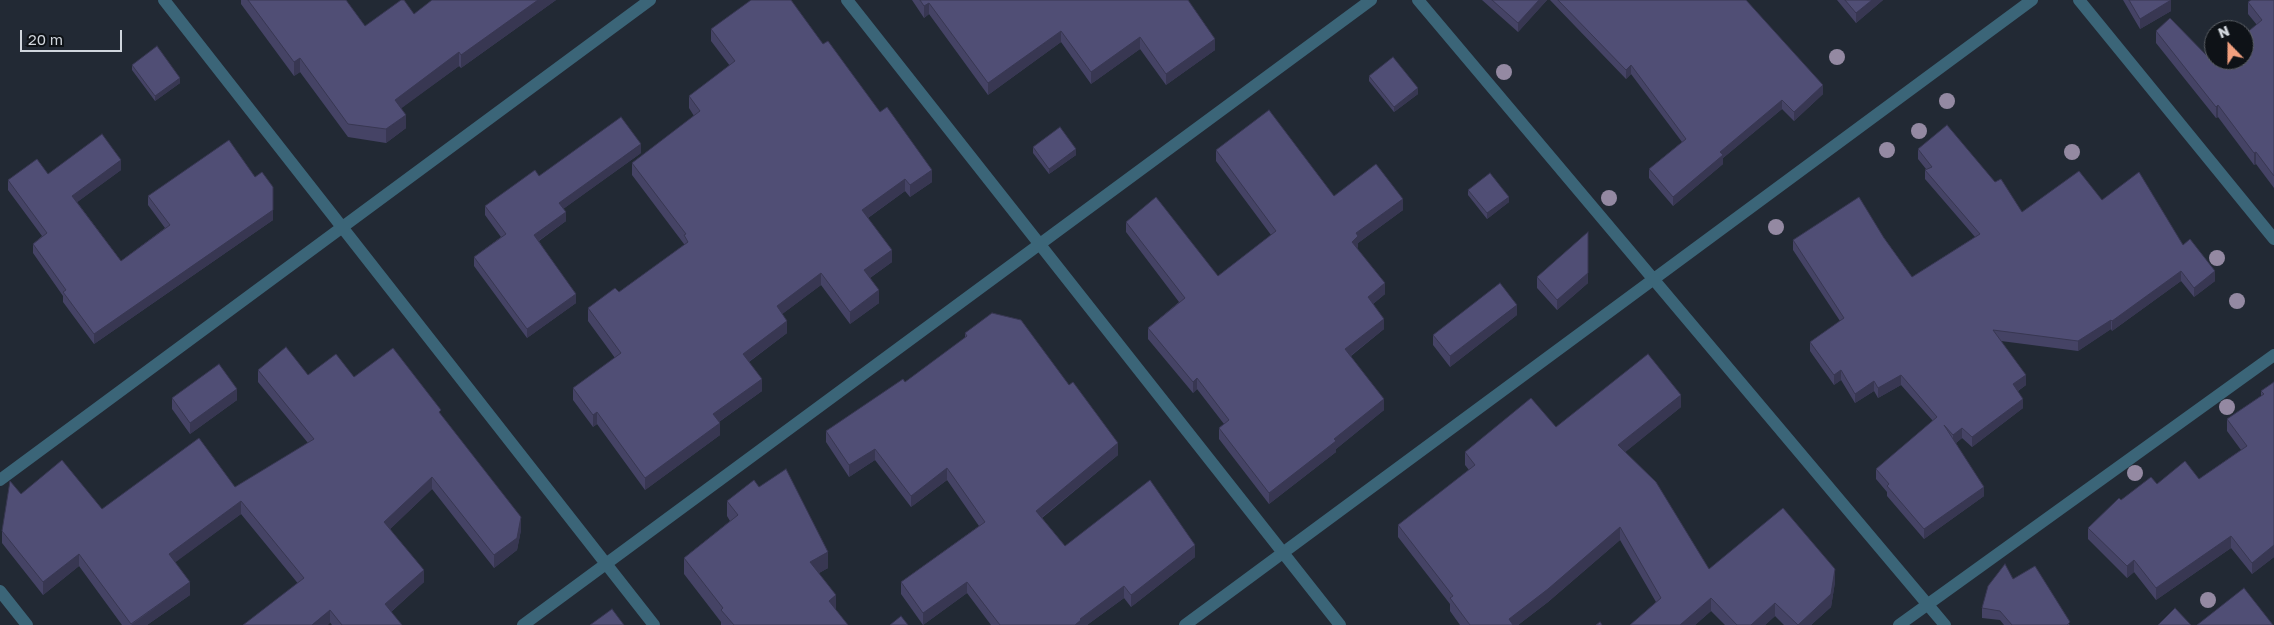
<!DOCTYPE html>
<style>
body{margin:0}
#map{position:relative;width:2274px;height:625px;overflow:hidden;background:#222934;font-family:"Golos Text",sans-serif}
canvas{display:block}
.north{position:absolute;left:2204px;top:20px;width:50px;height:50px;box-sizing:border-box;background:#0e1217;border:1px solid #5c6066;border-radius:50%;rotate:338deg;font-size:14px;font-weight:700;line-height:20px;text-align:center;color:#d1d6dd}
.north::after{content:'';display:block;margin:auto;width:18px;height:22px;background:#f2a07f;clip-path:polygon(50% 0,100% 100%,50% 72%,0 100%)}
.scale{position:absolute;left:20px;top:30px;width:102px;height:22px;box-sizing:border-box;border:2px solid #d1d6dd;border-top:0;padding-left:6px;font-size:15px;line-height:18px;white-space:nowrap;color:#d1d6dd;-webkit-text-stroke:4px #0e1217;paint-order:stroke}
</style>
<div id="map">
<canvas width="2274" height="625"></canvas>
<div class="north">N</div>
<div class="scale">20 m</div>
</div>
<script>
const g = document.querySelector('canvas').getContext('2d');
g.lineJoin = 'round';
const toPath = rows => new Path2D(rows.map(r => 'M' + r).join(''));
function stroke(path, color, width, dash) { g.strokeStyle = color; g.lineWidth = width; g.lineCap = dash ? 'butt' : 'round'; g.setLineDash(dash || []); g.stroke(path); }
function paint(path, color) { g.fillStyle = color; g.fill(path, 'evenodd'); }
const street = toPath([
 [164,0,654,625],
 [847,0,1340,625],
 [1418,0,1945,625],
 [2079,0,2274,239],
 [0,480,650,0],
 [0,591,27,625],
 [523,625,1371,0],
 [1185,625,2032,0],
 [1899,625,2274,355]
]);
const trees = [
 [1837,57],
 [1504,72],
 [1947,101],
 [1919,131],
 [1887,150],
 [2072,152],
 [1609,198],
 [1776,227],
 [2217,258],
 [2237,301],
 [2227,407],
 [2135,473],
 [2208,600]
];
const wall = toPath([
 [241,0,346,0,365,26,414,14,432,0,556,0,461,68,459,66,401,108,406,128,386,143,348,137,300,72,294,76,241,4],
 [912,0,1188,0,1215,50,1166,85,1140,49,1091,84,1061,42,988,95,929,14,924,18],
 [1482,0,1547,0,1518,32],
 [1550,0,1746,0,1823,94,1794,121,1782,109,1723,158,1723,164,1673,206,1649,178,1649,169,1682,142,1631,74,1626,79],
 [1837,0,1883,0,1856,23],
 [2123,0,2171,0,2171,11,2140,29],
 [2274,0,2274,188,2256,164,2254,165,2218,117,2216,118,2156,43,2156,31,2212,61,2257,25,2248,14,2248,2],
 [711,29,823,44,880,112,932,182,910,197,905,191,868,218,892,262,870,278,879,303,850,324,821,285,782,314,787,333,749,362,762,391,719,422,720,435,645,490,597,424,593,427,573,400,573,388,615,358,588,321,588,308,619,292,684,245,684,244,632,175,632,163,694,116,689,108,689,96,730,66,711,41],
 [132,65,180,83,155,101,132,70],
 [1369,76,1418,94,1394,112,1369,81],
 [1033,147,1076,155,1049,174,1033,153],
 [1918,149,1995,182,2022,212,2102,200,2183,245,2215,281,2194,297,2181,281,2112,331,2111,329,2078,351,2001,341,2026,385,2018,391,2023,408,1972,447,1962,438,1956,443,1984,496,1924,539,1887,496,1887,492,1876,479,1876,469,1933,421,1901,385,1878,398,1874,391,1855,403,1841,380,1834,385,1810,351,1810,342,1840,321,1793,250,1793,240,1884,238,1912,277,1975,237,1925,179,1925,170,1926,169,1918,159],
 [1216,150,1334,196,1403,210,1358,243,1358,247,1357,248,1385,294,1373,304,1384,329,1351,356,1384,410,1336,449,1336,452,1269,504,1219,439,1219,428,1224,424,1197,389,1193,393,1148,339,1148,328,1179,302,1126,232,1126,222,1218,276,1271,235,1216,161],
 [641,153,563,209,566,221,539,241,576,303,527,338,474,266,474,257,501,237,485,215,485,206,539,176],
 [121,170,77,202,121,261,165,228,148,205,148,196,273,220,94,344,63,302,63,296,33,253,33,244,42,236,8,190,8,180,48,174],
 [1468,190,1509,202,1487,219,1468,195],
 [1588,232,1588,283,1557,310,1537,288,1537,277],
 [1517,315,1450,367,1433,345,1433,335],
 [965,333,1118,455,1042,518,1065,546,1195,557,1131,607,1124,598,1087,625,991,625,967,593,923,625,901,594,901,582,979,526,947,480,911,507,875,460,849,477,826,442,826,431,905,382,965,338],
 [258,370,308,375,354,377,441,416,521,530,517,550,494,568,432,489,390,529,424,582,391,612,402,625,332,625,241,514,175,562,190,595,147,625,122,625,79,566,43,595,2,543,2,531,21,494,102,509,235,487,308,443,258,382],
 [2274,382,2274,557,2252,574,2231,548,2156,600,2134,572,2127,578,2088,539,2088,528,2121,500,2157,484,2199,479,2241,450,2227,431,2227,419,2261,396,2261,391],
 [172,398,237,400,190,434,172,409],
 [1681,407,1625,452,1709,569,1835,582,1831,607,1811,625,1784,625,1775,616,1765,625,1725,625,1711,611,1695,625,1630,625,1656,602,1620,540,1548,602,1518,625,1460,625,1450,611,1450,604,1398,537,1398,525,1469,470,1465,465,1465,452,1556,427],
 [759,487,828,568,819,573,836,610,848,625,721,625,721,622,684,574,684,558,730,521,727,516,727,501],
 [2013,579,2070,625,2004,625,2000,620,1982,618,1982,608]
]);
const shadedWall = toPath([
 [538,0,556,0,461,68,461,55],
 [1539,0,1547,0,1518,32,1518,23],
 [1872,0,1883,0,1856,23,1856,13],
 [2171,0,2171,11,2140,29,2140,19],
 [929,3,929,14,924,18,924,6],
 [1061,31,1061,42,988,95,988,83],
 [1140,37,1140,49,1091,84,1091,72],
 [1215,39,1215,50,1166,85,1166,74],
 [459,52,459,66,395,113,395,100],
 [300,58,300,72,294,76,294,62],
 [1631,65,1631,74,1626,79,1626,70],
 [180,78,180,83,155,101,155,96],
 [1823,85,1823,94,1794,121,1794,112],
 [1418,88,1418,94,1394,112,1394,107],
 [1782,100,1782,109,1723,158,1723,164,1673,206,1673,197,1720,152],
 [2218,105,2218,117,2216,118,2216,107],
 [406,115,406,128,386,143,386,129],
 [641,144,641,153,559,212,559,203],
 [1076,149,1076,155,1049,174,1049,169],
 [2256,152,2256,164,2254,165,2254,153],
 [121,160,121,170,72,206,72,196],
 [932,170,932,182,910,197,910,185],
 [905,179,905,191,862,222,862,210],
 [273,187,273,220,94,344,94,334],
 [1509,197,1509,202,1487,219,1487,213],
 [1403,199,1403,210,1358,243,1358,247,1352,252,1352,242,1356,233],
 [566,212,566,221,534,244,534,235],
 [892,250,892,262,864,282,864,270],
 [2181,271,2181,281,2112,331,2112,321],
 [2215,271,2215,281,2194,297,2194,288],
 [821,273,821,285,777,318,777,306],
 [1588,273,1588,283,1557,310,1557,300],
 [1385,283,1385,294,1368,308,1368,297],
 [879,290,879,303,850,324,850,312],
 [576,294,576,303,527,338,527,329],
 [1517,305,1517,315,1450,367,1450,356],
 [1384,319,1384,329,1345,360,1345,349],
 [2111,320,2111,329,2078,351,2078,341],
 [787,321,787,333,743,366,743,354],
 [1841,370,1841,380,1834,385,1834,375],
 [1901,375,1901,385,1878,398,1878,388],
 [2026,375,2026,385,2013,394,2013,384],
 [1197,378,1197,389,1193,393,1193,382],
 [762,379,762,391,713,426,713,414],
 [1874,381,1874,391,1855,403,1855,394],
 [237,389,237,400,190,434,190,423],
 [1681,395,1681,407,1618,458,1618,445],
 [1384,399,1384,410,1336,449,1336,452,1269,504,1269,493,1334,439],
 [2023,399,2023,408,1972,447,1972,437],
 [597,412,597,424,593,427,593,415],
 [720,423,720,435,645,490,645,478],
 [1962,428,1962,438,1953,445,1953,435],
 [1118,443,1118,455,1036,522,1036,511],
 [875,449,875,460,849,477,849,465],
 [947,468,947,480,911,507,911,496],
 [432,477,432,489,384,535,384,522],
 [1984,487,1984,496,1924,539,1924,529],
 [241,501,241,514,169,567,169,554],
 [521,517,521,530,517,550,494,568,494,555],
 [1620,527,1620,540,1548,602,1518,625,1509,625,1509,619],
 [2231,536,2231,548,2156,600,2156,588],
 [1195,545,1195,557,1131,607,1131,595],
 [2274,545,2274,557,2252,574,2252,563],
 [828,552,828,568,810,578,810,562],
 [79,554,79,566,43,595,43,582],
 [2134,560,2134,572,2127,578,2127,566],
 [1835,569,1835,582,1831,607,1811,625,1798,625],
 [424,570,424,582,385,617,385,604],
 [190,582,190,595,147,625,131,625],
 [967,582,967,593,923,625,923,613],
 [1124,586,1124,598,1087,625,1075,625,1080,619],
 [836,595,836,611,829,601],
 [1711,598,1711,611,1695,625,1680,625],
 [1775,603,1775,616,1765,625,1751,625],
 [330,610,330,623,328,625,312,625]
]);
const building = toPath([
 [248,0,346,0,365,26,401,0,404,0,414,14,432,0,538,0,461,55,459,52,395,100,406,115,386,129,348,124,300,58,294,62,248,0],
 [751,0,791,0,823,44,828,41,880,112,887,107,932,170,910,185,905,179,862,210,892,250,864,270,879,290,850,312,821,273,777,306,787,321,743,354,762,379,713,414,720,423,645,478,597,412,593,415,573,388,621,353,588,308,615,288,619,292,688,242,684,235,686,234,632,163,700,111,689,96,735,61,711,29,751,0],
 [920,0,1188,0,1215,39,1166,74,1140,37,1091,72,1061,31,988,83,929,3,924,6,920,0],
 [1492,0,1539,0,1518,23,1492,0],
 [1558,0,1746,0,1823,85,1794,112,1782,100,1720,152,1723,155,1673,197,1649,169,1686,139,1631,65,1626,70,1558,0],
 [1845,0,1872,0,1856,13,1845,0],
 [2129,0,2171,0,2140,19,2129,0],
 [2251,0,2274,0,2274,176,2256,152,2254,153,2218,105,2216,107,2156,31,2170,18,2212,61,2214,59,2214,60,2244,60,2244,35,2262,20,2248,2,2251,0],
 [157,46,180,78,155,96,132,65,157,46],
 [1393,57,1418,88,1394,107,1369,76,1393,57],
 [1269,110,1334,196,1376,164,1403,199,1356,233,1358,236,1352,242,1385,283,1368,297,1384,319,1345,349,1384,399,1334,439,1336,441,1269,493,1219,428,1229,420,1197,378,1193,382,1148,328,1185,298,1126,222,1156,197,1218,276,1276,231,1216,150,1269,110],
 [621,117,641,144,559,203,566,212,534,235,576,294,527,329,474,257,506,234,485,206,535,170,539,176,621,117],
 [1947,125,1995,182,2001,179,2022,212,2079,171,2102,200,2139,172,2183,245,2190,239,2215,271,2194,288,2181,271,2112,321,2111,320,2078,341,1993,330,2026,375,2013,384,2023,399,1972,437,1962,428,1953,435,1944,425,1984,487,1924,529,1887,486,1889,484,1876,469,1937,417,1901,375,1878,388,1874,381,1855,394,1841,370,1834,375,1810,342,1844,318,1793,240,1859,197,1884,238,1912,277,1980,234,1925,170,1932,167,1918,149,1947,125],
 [1060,127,1076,149,1049,169,1033,147,1060,127],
 [102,134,121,160,72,196,121,261,170,225,148,196,229,140,255,177,262,172,273,187,273,210,94,334,63,292,66,290,33,244,47,233,8,180,37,159,48,174,102,134],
 [1490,173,1509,197,1487,213,1468,190,1490,173],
 [1588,232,1588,273,1557,300,1537,277,1588,232],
 [1500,283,1517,305,1450,356,1433,335,1500,283],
 [992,313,1021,320,1069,385,1073,382,1118,443,1036,511,1065,546,1150,480,1195,545,1131,595,1124,586,1080,619,1081,620,1075,625,1000,625,967,582,923,613,901,582,985,522,947,468,911,496,875,449,849,465,826,431,903,379,905,382,967,336,965,333,992,313],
 [286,347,308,375,336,354,354,377,393,348,441,410,439,412,521,517,517,538,494,555,432,477,384,522,424,570,385,604,402,625,342,625,330,610,312,625,243,625,304,578,241,501,169,554,190,582,131,624,79,554,43,582,2,531,10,481,21,494,62,460,102,509,199,438,235,487,314,439,258,370,286,347],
 [1648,354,1681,395,1618,445,1656,482,1709,569,1783,508,1835,569,1831,594,1798,625,1775,603,1751,625,1737,625,1711,598,1680,625,1630,625,1661,598,1620,527,1548,589,1509,619,1513,625,1470,625,1450,598,1453,596,1398,525,1475,465,1465,452,1531,398,1556,427,1648,354],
 [219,364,237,389,190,423,172,398,219,364],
 [2274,382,2274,545,2252,563,2231,536,2156,588,2134,560,2127,566,2088,528,2119,498,2121,500,2151,477,2157,484,2185,461,2199,479,2247,446,2227,419,2264,394,2261,391,2274,382],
 [786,469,828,552,810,562,836,595,829,601,848,625,734,625,721,610,723,608,684,558,738,515,727,501,754,480,759,487,786,469],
 [2005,564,2013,579,2035,566,2070,622,2067,625,2012,625,2000,611,1982,608,1988,586,2005,564],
 [2244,588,2273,625,2197,625,2244,588],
 [2175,608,2191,625,2158,625,2175,608],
 [612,609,624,625,590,625,612,609],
 [901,616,908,625,890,625,901,616],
 [1600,622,1602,625,1596,625,1600,622]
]);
stroke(street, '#3b6578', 12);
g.fillStyle = '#9489a2';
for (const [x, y] of trees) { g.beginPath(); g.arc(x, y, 8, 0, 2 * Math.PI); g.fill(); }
paint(wall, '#454365');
paint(shadedWall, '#383752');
paint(building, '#504e75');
stroke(building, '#383752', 1);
</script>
